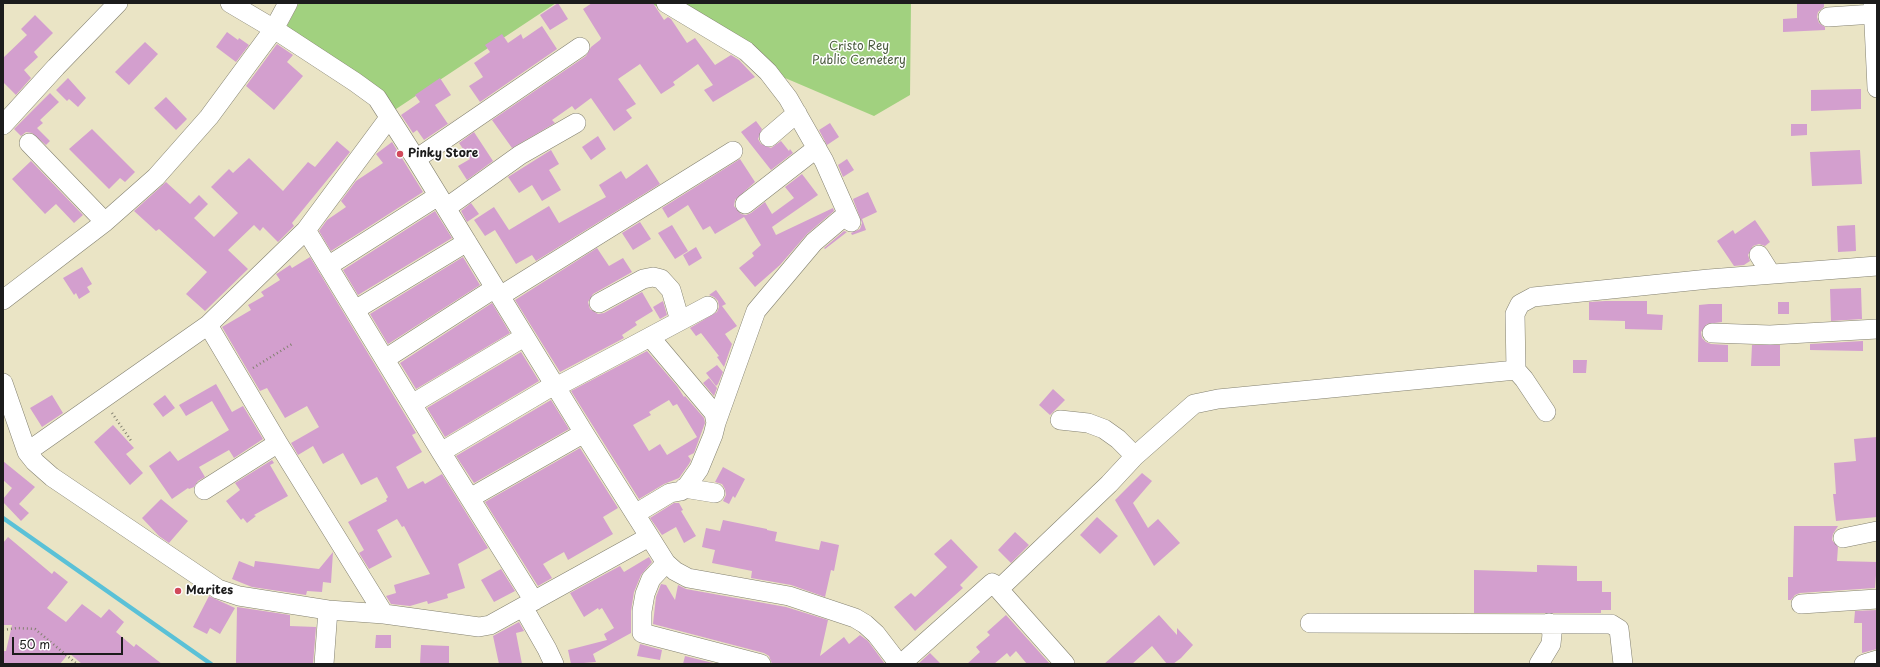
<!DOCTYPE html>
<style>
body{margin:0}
#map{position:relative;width:1880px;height:667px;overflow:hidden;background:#eae4c5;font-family:"Playpen Sans",sans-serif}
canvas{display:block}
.frame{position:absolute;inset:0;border:4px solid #1c1c1c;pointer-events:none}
.scale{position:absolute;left:12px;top:637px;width:111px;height:18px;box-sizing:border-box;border:2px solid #1c1c1c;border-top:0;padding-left:5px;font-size:12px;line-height:14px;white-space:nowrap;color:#1c1c1c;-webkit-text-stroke:3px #fff;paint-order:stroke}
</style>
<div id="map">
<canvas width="1880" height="667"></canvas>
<div class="frame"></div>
<div class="scale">50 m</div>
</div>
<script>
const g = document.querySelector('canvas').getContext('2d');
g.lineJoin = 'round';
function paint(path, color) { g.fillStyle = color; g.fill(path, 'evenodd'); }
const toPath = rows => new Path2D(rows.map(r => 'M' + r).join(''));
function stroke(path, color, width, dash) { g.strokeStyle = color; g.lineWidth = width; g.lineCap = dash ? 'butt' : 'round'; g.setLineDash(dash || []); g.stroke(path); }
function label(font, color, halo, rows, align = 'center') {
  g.font = font + ' "Playpen Sans",sans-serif'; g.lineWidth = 3; g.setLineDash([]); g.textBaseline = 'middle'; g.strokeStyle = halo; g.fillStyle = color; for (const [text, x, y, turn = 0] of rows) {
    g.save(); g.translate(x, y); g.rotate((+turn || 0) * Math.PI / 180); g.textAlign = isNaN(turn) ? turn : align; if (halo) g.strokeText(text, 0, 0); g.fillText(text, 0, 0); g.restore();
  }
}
const green = toPath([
 [299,3,556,3,393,111,378,87,286,28],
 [651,3,911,3,910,95,874,116,757,66]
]);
const stream = toPath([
 [3,518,211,664]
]);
const building = toPath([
 [558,3,568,19,550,30,540,15],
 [592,3,653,3,664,20,668,17,671,19,687,43,695,38,715,65,731,55,739,60,755,77,713,102,704,90,713,85,698,64,673,82,675,85,661,94,640,64,618,79,636,104,626,110,632,118,614,131,591,98,575,110,572,106,552,120,555,123,512,148,492,120,586,56,591,47,600,40,601,38,583,9],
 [1797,3,1824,3,1824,7,1818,12,1817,17,1819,23,1825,27,1825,30,1783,32,1783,19,1797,18],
 [35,15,53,33,34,52,38,57,24,70,31,78,16,95,3,82,3,58,27,35,21,29],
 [542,26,557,49,480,102,469,86,483,77,474,63,490,52,485,45,502,34,508,43,521,34,523,39],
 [227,32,238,40,239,38,249,45,236,62,216,47],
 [145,42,158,54,129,85,115,72],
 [277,44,293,55,287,62,303,76,274,110,246,86],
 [68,78,86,98,78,107,69,99,67,101,56,90],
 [440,78,451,95,435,105,448,124,461,115,424,140,417,130,413,133,401,115,420,102,415,95],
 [1861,89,1861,109,1811,111,1811,90],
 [50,93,59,102,40,120,43,123,37,128,50,141,46,145,32,133,26,132,21,136,14,129],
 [166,97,187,119,176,130,154,108],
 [756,121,762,129,758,139,761,144,771,148,781,141,789,151,790,149,793,153,771,170,741,132],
 [830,123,839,137,827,145,819,130],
 [1791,124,1807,124,1807,135,1791,136],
 [92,129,135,172,125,182,120,178,109,189,69,149],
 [474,132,493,161,467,180,458,166,470,159,459,143],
 [598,136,606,149,591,160,582,147],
 [337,141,350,152,292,223,294,226,278,242,263,227,260,231,254,225,228,250,248,269,205,311,186,294,207,272,159,229,156,231,134,211,166,182,190,204,199,195,208,204,194,218,214,237,238,213,211,187,229,169,233,173,249,158,283,191,308,162,315,167],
 [392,142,423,192,331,251,319,231,327,220,346,207,341,201,356,181,383,163,376,154],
 [551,150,559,164,549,170,561,190,542,201,532,185,519,193,508,177],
 [1860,150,1862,184,1812,186,1810,152],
 [740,159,755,182,735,200,734,206,741,214,746,215,751,213,765,202,772,214,794,198,785,187,802,174,818,195,772,227,776,235,833,208,834,211,807,234,780,265,755,287,739,268,754,256,752,253,761,245,744,217,715,234,710,226,703,230,688,205,668,218,662,208],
 [847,159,854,170,843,177,838,165],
 [31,161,83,215,74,223,56,204,45,214,12,179],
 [647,164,660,184,536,261,532,255,516,264,495,230,485,236,474,220,494,207,509,230,549,206,559,223,606,197,599,185,621,171,626,179],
 [868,192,877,212,862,219,866,230,852,235,851,233,860,229,862,223,853,199],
 [471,203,479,214,467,222,461,211],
 [435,211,452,238,358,295,343,270],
 [1755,220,1770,242,1765,246,1759,244,1753,246,1748,255,1750,261,1744,265,1734,266,1717,241,1733,230,1735,234],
 [640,222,651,239,633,250,622,233],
 [672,225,688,251,675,259,658,233],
 [1855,225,1856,251,1838,252,1837,226],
 [844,231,847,232,825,249,824,248],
 [696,247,702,258,689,266,683,255],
 [597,248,609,266,623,258,632,272,593,294,588,302,590,309,598,314,604,313,642,292,653,311,635,322,637,325,622,335,624,338,560,372,515,300],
 [310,257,416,433,412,435,422,452,396,467,408,489,423,481,425,484,442,474,488,548,458,564,465,588,447,594,448,598,428,604,427,601,410,606,391,604,386,596,396,593,394,585,430,574,404,526,402,527,397,519,377,530,392,557,369,569,359,553,364,550,348,522,387,501,386,499,388,497,377,477,361,485,343,453,323,464,313,446,298,455,291,443,319,427,307,406,285,418,267,388,260,391,222,327,251,310,248,305,264,296,261,292,280,280,276,274,278,273,290,265,292,268],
 [463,257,480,285,388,344,370,314],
 [82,267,92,284,87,287,90,292,79,299,76,293,74,295,63,278],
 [1861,288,1862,319,1831,321,1830,289],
 [716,290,726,304,722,306,737,326,725,334,732,344,724,367,717,357,719,356,701,333,696,336,690,328,717,312,719,307,718,301,714,297,709,295],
 [663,301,667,315,660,319,653,307],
 [1605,301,1647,301,1647,314,1663,315,1662,330,1625,329,1625,321,1589,320,1589,302],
 [1778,302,1789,302,1789,314,1778,314],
 [492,303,510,333,416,389,400,363],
 [1709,304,1722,304,1722,322,1707,324,1701,332,1702,338,1706,342,1711,344,1728,345,1728,362,1698,362,1699,305],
 [1863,341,1863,351,1810,350,1810,344],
 [1752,345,1780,345,1780,366,1751,366],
 [647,351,677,386,684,397,685,396,704,418,705,423,694,453,688,456,691,460,689,464,679,478,664,484,639,499,571,391],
 [669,400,673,406,677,404,697,437,667,455,660,444,649,451,633,425,651,415,649,412],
 [521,352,539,381,445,437,427,408],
 [1573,360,1587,360,1586,373,1573,373],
 [717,365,723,372,718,384,716,386,706,373],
 [709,378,717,388,714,396,703,383],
 [216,384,232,412,243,406,263,439,234,458,229,450,199,467,205,477,198,481,194,487,189,489,188,488,172,499,149,466,170,451,178,461,229,430,212,401,186,416,179,405],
 [1053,389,1065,400,1050,415,1039,405],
 [52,395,63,413,42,427,30,408],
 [165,395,175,408,163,417,153,404],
 [551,400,569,429,474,483,456,456],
 [113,425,134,448,126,454,143,473,130,485,94,442],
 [1877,437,1877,517,1836,521,1833,494,1836,494,1834,463,1856,461,1854,439],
 [580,448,618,508,603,517,613,534,568,560,564,552,543,564,552,578,538,586,485,502],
 [272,460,274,463,270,465,288,496,254,515,256,516,247,523,243,518,241,520,226,501,240,490,235,483],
 [3,461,35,487,19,504,29,513,21,521,3,502,3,499,12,488,3,480],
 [723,467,745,479,735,498,733,496,729,504,723,501,726,495,725,489,722,484,715,482],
 [1142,473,1152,481,1133,503,1148,528,1158,519,1180,543,1154,566,1115,500],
 [161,499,188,521,169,543,159,536,142,518],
 [674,503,679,503,683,510,681,511,696,536,684,543,676,527,662,535,650,518],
 [1097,517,1118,536,1100,554,1080,535],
 [723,520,767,529,767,530,777,532,775,541,804,547,819,550,821,541,839,545,834,571,831,570,825,597,791,585,751,578,752,571,712,563,715,550,702,547,706,528,720,531],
 [1794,526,1838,526,1833,534,1832,540,1838,547,1837,561,1877,562,1875,588,1800,593,1795,595,1791,600,1788,600,1788,577,1793,577],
 [1015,532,1029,545,1011,563,998,550],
 [8,537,52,574,54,571,68,582,47,608,66,622,82,604,101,618,109,609,124,622,116,632,134,647,136,644,162,664,82,664,69,653,60,664,3,664,3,651,6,651,12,625,3,625,3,543],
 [951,539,978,567,960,585,963,588,915,631,894,607,911,593,915,597,947,567,934,554],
 [333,552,331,583,323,582,322,592,307,591,306,595,252,587,232,579,239,561,254,567,255,561,319,569],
 [649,557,652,562,641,575,634,592,631,611,631,633,593,654,596,662,571,664,568,650,607,640,604,634,614,628,602,608,599,610,598,608,584,617,570,593,620,566,624,572],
 [1537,565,1577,566,1577,581,1602,581,1602,592,1611,592,1611,610,1601,610,1601,613,1474,613,1474,570,1537,572],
 [501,569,515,591,494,602,481,580],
 [661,584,666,585,675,600,678,585,686,589,786,607,828,620,820,656,844,637,849,644,860,635,868,641,885,664,772,664,769,656,764,653,653,624,656,597],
 [209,596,235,608,220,634,210,628,207,634,193,627],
 [237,607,290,615,290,626,316,627,313,664,236,664],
 [1877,610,1877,649,1862,653,1862,623,1854,623,1855,611],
 [1006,615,1050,664,1027,664,1016,651,1010,657,1007,653,994,664,967,664,980,652,976,647,990,635,987,632],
 [1159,615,1177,635,1177,628,1193,645,1181,658,1173,664,1167,664,1152,646,1132,664,1104,664],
 [519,622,524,631,516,633,522,664,499,664,493,636],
 [376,635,391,635,391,648,375,648],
 [640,644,662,650,660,660,637,656],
 [421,645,449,646,449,664,420,664],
 [930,653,941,664,918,664],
 [685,656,717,664,683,664]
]);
const path = toPath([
 [253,368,292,344],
 [112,413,132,442],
 [3,630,17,628,35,629,77,664]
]);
const minor = toPath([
 [230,3,274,29,355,82,377,98,416,159,584,433,666,563,675,571,688,578,789,596,855,618,865,624,876,634,899,664],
 [666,3,746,51,768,72,788,98,824,161,851,222],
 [1873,3,1877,88],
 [1828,17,1874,14],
 [3,125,56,67,118,3],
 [769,137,797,113],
 [29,143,105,222],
 [416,159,580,47],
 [745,204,817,148],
 [446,208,520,155,576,123],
 [306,230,441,452,534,601],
 [1759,255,1771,274],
 [328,266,438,196],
 [500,296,733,151],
 [3,300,105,222,156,177,209,117,274,29,288,3],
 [599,303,643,279,653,277,661,279,671,290,680,321],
 [355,310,467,242],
 [208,325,278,443,384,614],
 [1712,333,1770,335,1877,329],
 [385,359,495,288],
 [3,383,27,452,35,462,52,477,218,589,239,596,328,610,384,614,479,627,490,625,649,537],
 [556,387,708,306],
 [412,404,524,337],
 [1546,412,1524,379,1516,370,1515,314,1520,304,1533,297,1709,279,1877,266],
 [1060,420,1088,423,1104,429,1118,439,1135,456],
 [716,423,756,311,814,242,847,214],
 [27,452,208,325,306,230,389,118],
 [441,452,554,385],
 [684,488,715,493],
 [204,490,278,443],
 [470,498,584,433],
 [635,514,670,493,681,491,687,486,699,469,713,435,716,423,714,413,650,337],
 [1843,538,1877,531],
 [666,563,651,579,645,594,642,611,642,633,761,664],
 [999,589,1109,484,1135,456,1194,404,1218,399,1516,370],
 [1801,604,1877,599],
 [523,607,547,649,554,664],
 [1310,623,1611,624,1619,629,1623,664],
 [324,664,328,610],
 [901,664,992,583,994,584,1065,664],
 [1539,664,1551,644,1552,634,1549,623],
 [1864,664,1877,660]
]);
const markers = [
 [400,154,4,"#d1495b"],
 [178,591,4,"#d1495b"]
];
const parkNames = [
 ["Cristo Rey",859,47],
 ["Public Cemetery",859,61]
];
const poiNames = [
 ["Pinky Store",408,154],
 ["Marites",186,591]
];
paint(green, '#a1d17f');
stroke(stream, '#5ac1d7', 4.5);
paint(building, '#d39fce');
stroke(minor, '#838070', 20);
stroke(path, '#838070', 2.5, [1, 3]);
stroke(minor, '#fff', 19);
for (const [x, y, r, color] of markers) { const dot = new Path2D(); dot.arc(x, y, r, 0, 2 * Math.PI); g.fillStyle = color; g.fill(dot); stroke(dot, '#fff', 1.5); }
label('12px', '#4b5b3f', '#fff', parkNames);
label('bold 12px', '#1c1c1c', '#fff', poiNames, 'left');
</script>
